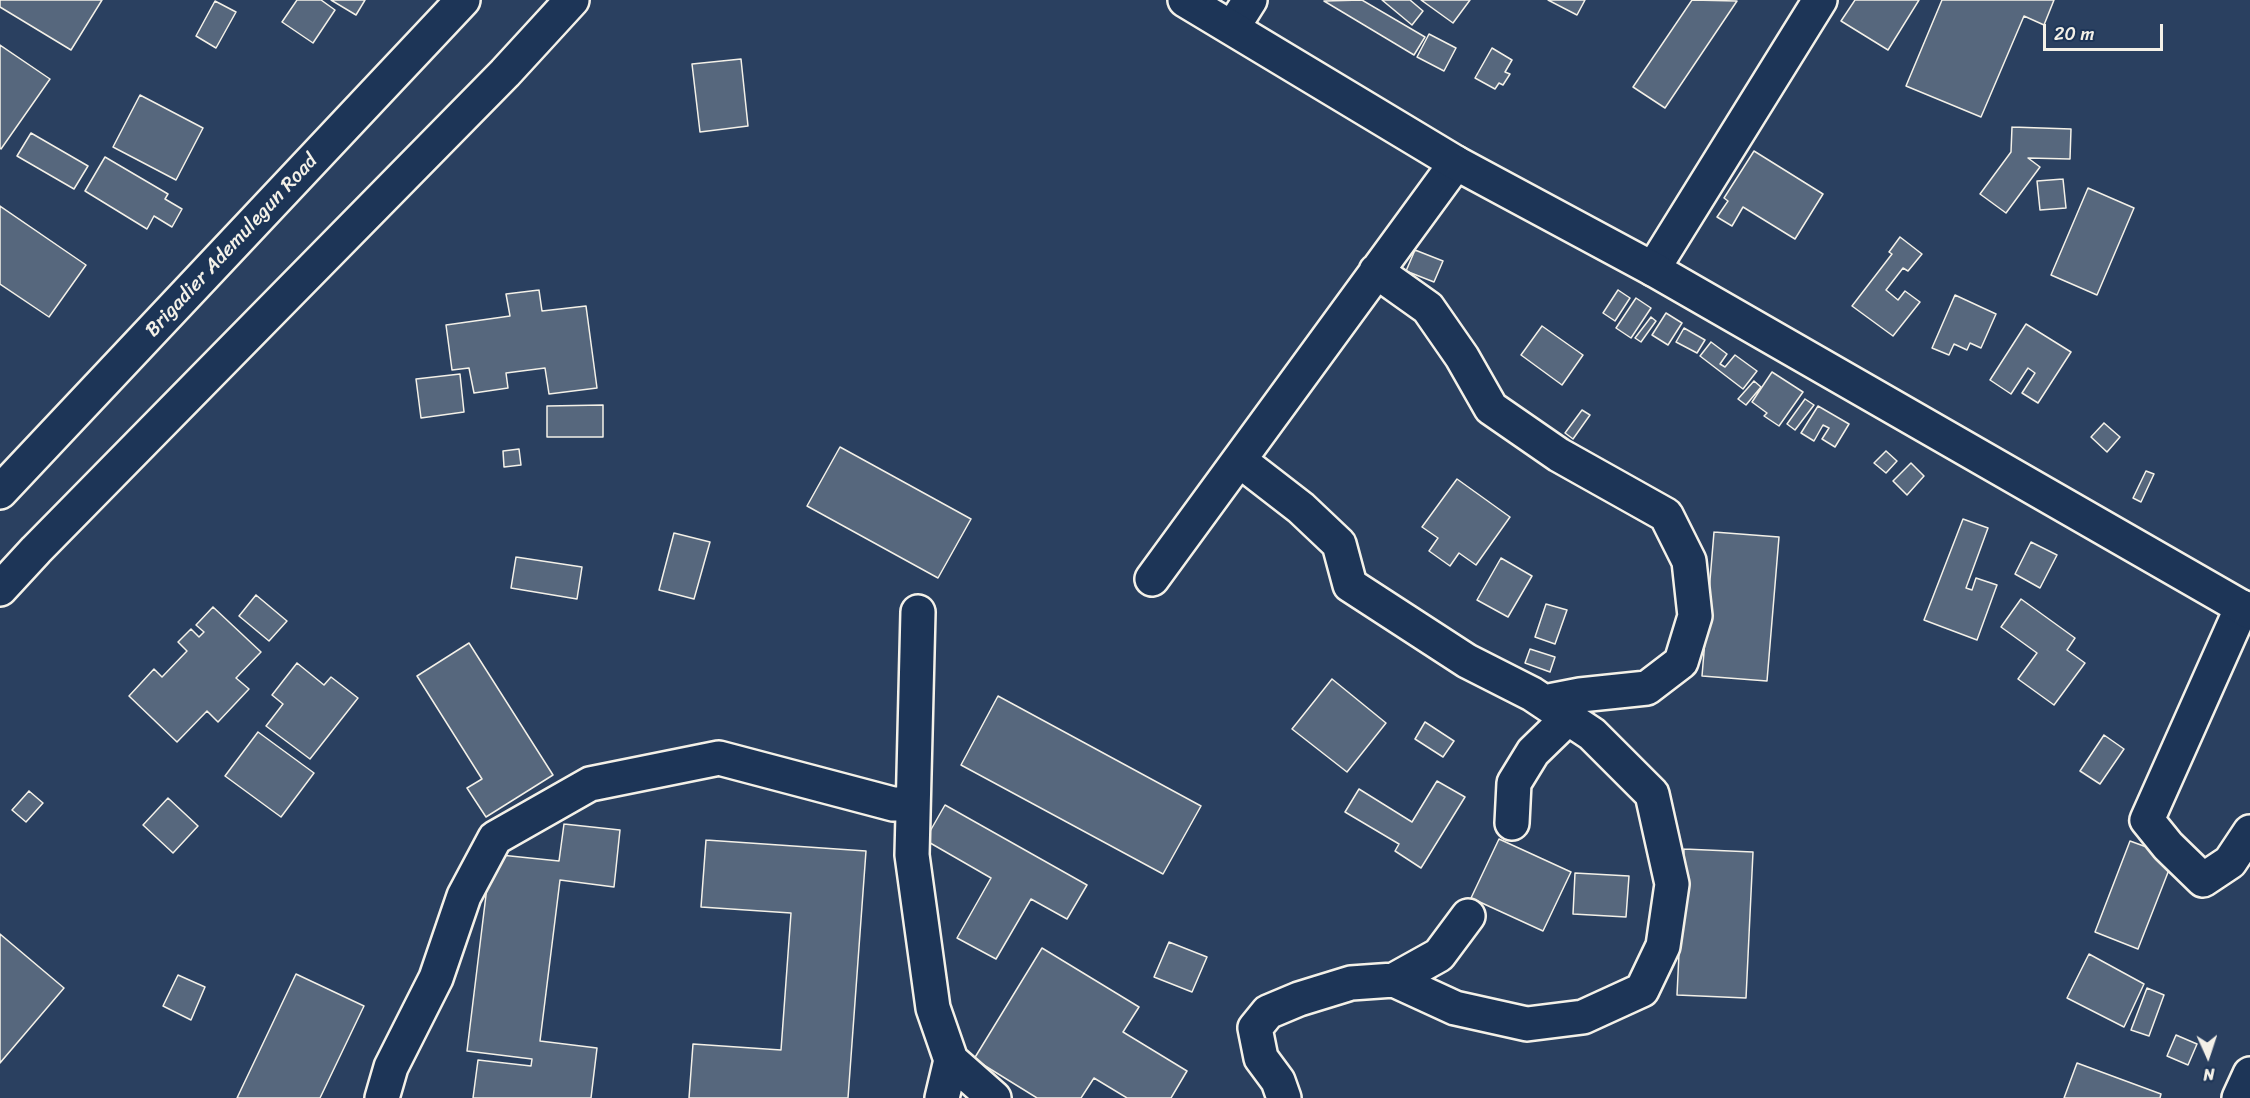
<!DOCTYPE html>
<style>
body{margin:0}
#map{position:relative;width:2250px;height:1098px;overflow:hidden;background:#2a4060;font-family:Sriracha,sans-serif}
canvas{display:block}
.north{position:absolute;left:2178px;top:1026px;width:60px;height:60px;-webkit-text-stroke:4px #1d3557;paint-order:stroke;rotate:177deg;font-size:16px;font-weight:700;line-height:24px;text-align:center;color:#f4f1e8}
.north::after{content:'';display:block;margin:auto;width:21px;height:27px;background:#f4f1e8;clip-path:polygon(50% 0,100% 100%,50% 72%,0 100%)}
.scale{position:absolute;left:2043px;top:24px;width:120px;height:27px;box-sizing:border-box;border:3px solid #f4f1e8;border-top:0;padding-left:8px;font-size:18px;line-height:21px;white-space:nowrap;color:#f4f1e8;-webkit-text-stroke:4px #1d3557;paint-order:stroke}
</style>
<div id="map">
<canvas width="2250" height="1098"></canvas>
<div class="north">N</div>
<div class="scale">20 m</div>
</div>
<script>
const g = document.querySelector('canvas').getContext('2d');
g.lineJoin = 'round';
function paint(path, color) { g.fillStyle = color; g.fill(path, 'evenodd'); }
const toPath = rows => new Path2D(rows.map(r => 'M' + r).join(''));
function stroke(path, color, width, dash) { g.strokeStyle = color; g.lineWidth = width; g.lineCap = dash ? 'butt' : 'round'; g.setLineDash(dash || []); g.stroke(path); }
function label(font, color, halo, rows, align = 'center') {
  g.font = font + ' Sriracha,sans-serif'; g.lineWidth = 4.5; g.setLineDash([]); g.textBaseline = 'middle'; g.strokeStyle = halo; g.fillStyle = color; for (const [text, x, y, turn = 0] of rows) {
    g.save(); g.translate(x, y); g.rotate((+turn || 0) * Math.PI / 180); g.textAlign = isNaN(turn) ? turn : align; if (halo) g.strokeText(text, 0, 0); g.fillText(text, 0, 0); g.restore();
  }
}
const building = toPath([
 [0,0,102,0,71,50,0,7,0,0],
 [297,0,321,0,335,10,313,43,282,22,297,0],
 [331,0,365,0,356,15,331,0],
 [1362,0,1425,37,1414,55,1324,1,1362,0],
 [1382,0,1410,0,1423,11,1412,25,1382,0],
 [1421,0,1470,0,1453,23,1421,0],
 [1548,0,1585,0,1577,15,1548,0],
 [1692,0,1737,1,1665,108,1633,87,1692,0],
 [1855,0,1919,0,1888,50,1841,21,1855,0],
 [1942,0,2054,0,2044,25,2024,16,1981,117,1906,86,1942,0],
 [215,1,236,12,216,48,196,36,215,1],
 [1429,34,1456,48,1444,71,1417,57,1429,34],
 [0,45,50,79,1,149,0,148,0,45],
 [1492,48,1512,60,1505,72,1510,74,1503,85,1499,83,1495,89,1475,78,1492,48],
 [741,59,748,126,700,132,692,64,741,59],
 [140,95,203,128,176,180,113,147,140,95],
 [2012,127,2071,129,2070,159,2028,158,2040,167,2006,213,1980,194,2011,152,2012,127],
 [31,133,88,166,74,189,17,156,31,133],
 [1754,151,1823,194,1795,239,1743,207,1732,226,1717,217,1728,201,1724,198,1754,151],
 [105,157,168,194,165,199,182,209,172,227,154,216,147,229,85,191,105,157],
 [2063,179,2066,208,2040,210,2037,181,2063,179],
 [2088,188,2134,208,2097,295,2051,275,2088,188],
 [0,206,86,265,49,317,0,284,0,206],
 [1900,237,1922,254,1908,271,1903,268,1886,290,1898,300,1905,291,1920,302,1893,336,1852,306,1892,254,1889,252,1900,237],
 [1415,250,1443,261,1434,282,1406,271,1415,250],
 [539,290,542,311,586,306,597,388,549,394,545,368,506,373,508,388,474,393,469,368,452,370,446,325,510,316,506,294,539,290],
 [1618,290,1630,298,1615,321,1603,313,1618,290],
 [1955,295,1996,314,1981,348,1970,343,1967,350,1954,344,1949,355,1932,348,1955,295],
 [1636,298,1651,308,1631,338,1616,328,1636,298],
 [1666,313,1682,323,1668,345,1652,335,1666,313],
 [1651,317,1656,321,1641,342,1635,338,1651,317],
 [2026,324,2071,352,2038,403,2022,393,2035,373,2028,368,2011,394,1990,380,2026,324],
 [1542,326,1583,355,1562,385,1521,355,1542,326],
 [1684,328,1705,340,1697,353,1676,342,1684,328],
 [1711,342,1727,354,1720,364,1725,367,1735,355,1757,371,1743,389,1700,356,1711,342],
 [1772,372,1803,392,1779,426,1764,416,1767,413,1752,402,1772,372],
 [460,374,464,412,421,418,416,379,460,374],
 [1754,381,1761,387,1746,405,1738,399,1754,381],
 [1805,399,1814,405,1795,430,1787,424,1805,399],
 [603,405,603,437,547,437,547,406,603,405],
 [1818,406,1849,424,1835,447,1822,439,1829,428,1823,425,1814,441,1801,433,1818,406],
 [1582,410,1590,415,1573,439,1565,433,1582,410],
 [2104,423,2120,437,2107,452,2091,437,2104,423],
 [840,447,971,519,938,578,807,506,840,447],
 [519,449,521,465,504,467,503,451,519,449],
 [1886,451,1897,461,1886,473,1874,463,1886,451],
 [1911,463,1924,476,1907,495,1893,481,1911,463],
 [2146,471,2154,474,2141,502,2133,498,2146,471],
 [1457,479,1510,517,1476,565,1459,553,1450,566,1429,551,1438,538,1422,527,1457,479],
 [1963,519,1988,528,1966,588,1972,590,1976,578,1997,585,1977,640,1924,620,1963,519],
 [1714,532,1779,537,1767,681,1702,676,1714,532],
 [674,533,710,542,694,599,659,590,674,533],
 [2031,542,2057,555,2040,588,2015,574,2031,542],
 [516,557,582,567,577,599,511,588,516,557],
 [1501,558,1532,576,1508,617,1477,600,1501,558],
 [256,595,287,621,269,641,239,616,256,595],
 [2021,599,2075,638,2067,650,2085,663,2054,705,2018,679,2037,653,2001,627,2021,599],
 [1546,604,1567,610,1555,644,1535,637,1546,604],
 [213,607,261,652,236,678,249,689,218,722,207,711,177,742,129,696,154,669,162,677,187,651,178,642,191,629,199,637,204,632,196,625,213,607],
 [469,643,553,775,486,817,467,788,482,779,417,676,469,643],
 [1530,649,1555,657,1550,672,1525,663,1530,649],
 [297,663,324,685,331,677,358,698,310,759,266,726,283,704,272,695,297,663],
 [1332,679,1386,723,1347,772,1292,729,1332,679],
 [998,696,1201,806,1163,874,961,765,998,696],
 [1425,722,1454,741,1443,757,1415,739,1425,722],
 [258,732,314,773,281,817,225,776,258,732],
 [2104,735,2124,749,2100,784,2080,771,2104,735],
 [1437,781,1465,797,1421,868,1395,851,1399,844,1345,812,1359,789,1412,822,1437,781],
 [29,791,43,803,26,822,12,810,29,791],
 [168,798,198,826,173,853,143,825,168,798],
 [945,805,1087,885,1067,919,1031,899,996,959,957,938,991,878,925,840,945,805],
 [564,824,620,830,614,887,560,880,540,1041,597,1048,591,1098,473,1098,478,1060,531,1066,532,1059,467,1051,491,854,559,861,564,824],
 [1499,839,1571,872,1543,931,1471,898,1499,839],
 [706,840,866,851,848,1098,689,1098,693,1044,781,1050,791,913,701,907,706,840],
 [2130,841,2174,857,2138,949,2095,932,2130,841],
 [1684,849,1753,852,1746,998,1677,995,1684,849],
 [1575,873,1629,876,1626,917,1573,914,1575,873],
 [0,934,64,988,0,1063,0,934],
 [1169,942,1207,957,1192,992,1154,977,1169,942],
 [1042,948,1139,1007,1123,1032,1187,1071,1171,1098,1127,1098,1094,1078,1081,1098,1037,1098,974,1059,1042,948],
 [2089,954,2144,984,2124,1027,2067,998,2089,954],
 [296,974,364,1006,320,1098,237,1098,296,974],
 [178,975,205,987,191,1020,163,1006,178,975],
 [2147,988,2164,995,2149,1036,2131,1030,2147,988],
 [2176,1035,2197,1044,2188,1065,2167,1056,2176,1035],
 [2077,1063,2161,1094,2160,1098,2064,1098,2077,1063]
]);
const minor = toPath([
 [1233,27,1250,0],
 [1653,269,1820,0],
 [1376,271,1428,308,1462,357,1491,408,1559,455,1666,515,1689,561,1695,616,1681,662,1647,688,1580,695,1544,702],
 [1239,460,1301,508,1339,544,1350,585,1467,661,1532,694,1592,734,1652,794,1672,884,1663,946,1642,990,1583,1017,1527,1024,1455,1008,1394,980,1351,983,1299,999,1268,1012,1255,1028,1261,1058,1278,1081,1284,1098],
 [1152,579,1456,163],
 [2242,607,2147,820,2168,846,2203,880,2230,862,2250,832],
 [918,612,912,855,933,1008,951,1060,994,1098],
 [1512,823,1514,783,1533,752,1568,718],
 [1394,980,1439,955,1468,916],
 [382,1098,391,1067,436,978,464,896,495,838,590,784,719,758,893,804,913,804],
 [942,1098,951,1060],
 [2239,1098,2250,1074]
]);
const major = toPath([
 [1185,0,1456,163,1653,269,2250,612],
 [0,492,463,0],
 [0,589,36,550,505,73,572,0]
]);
const streetNames = [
 ["Brigadier Ademulegun Road",232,246,-47]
];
paint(building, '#56677d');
stroke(building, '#f4f1e8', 1.5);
stroke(minor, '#f4f1e8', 38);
stroke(major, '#f4f1e8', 38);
stroke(minor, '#1d3557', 33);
stroke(major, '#1d3557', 33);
label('20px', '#f4f1e8', '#1d3557', streetNames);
</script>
